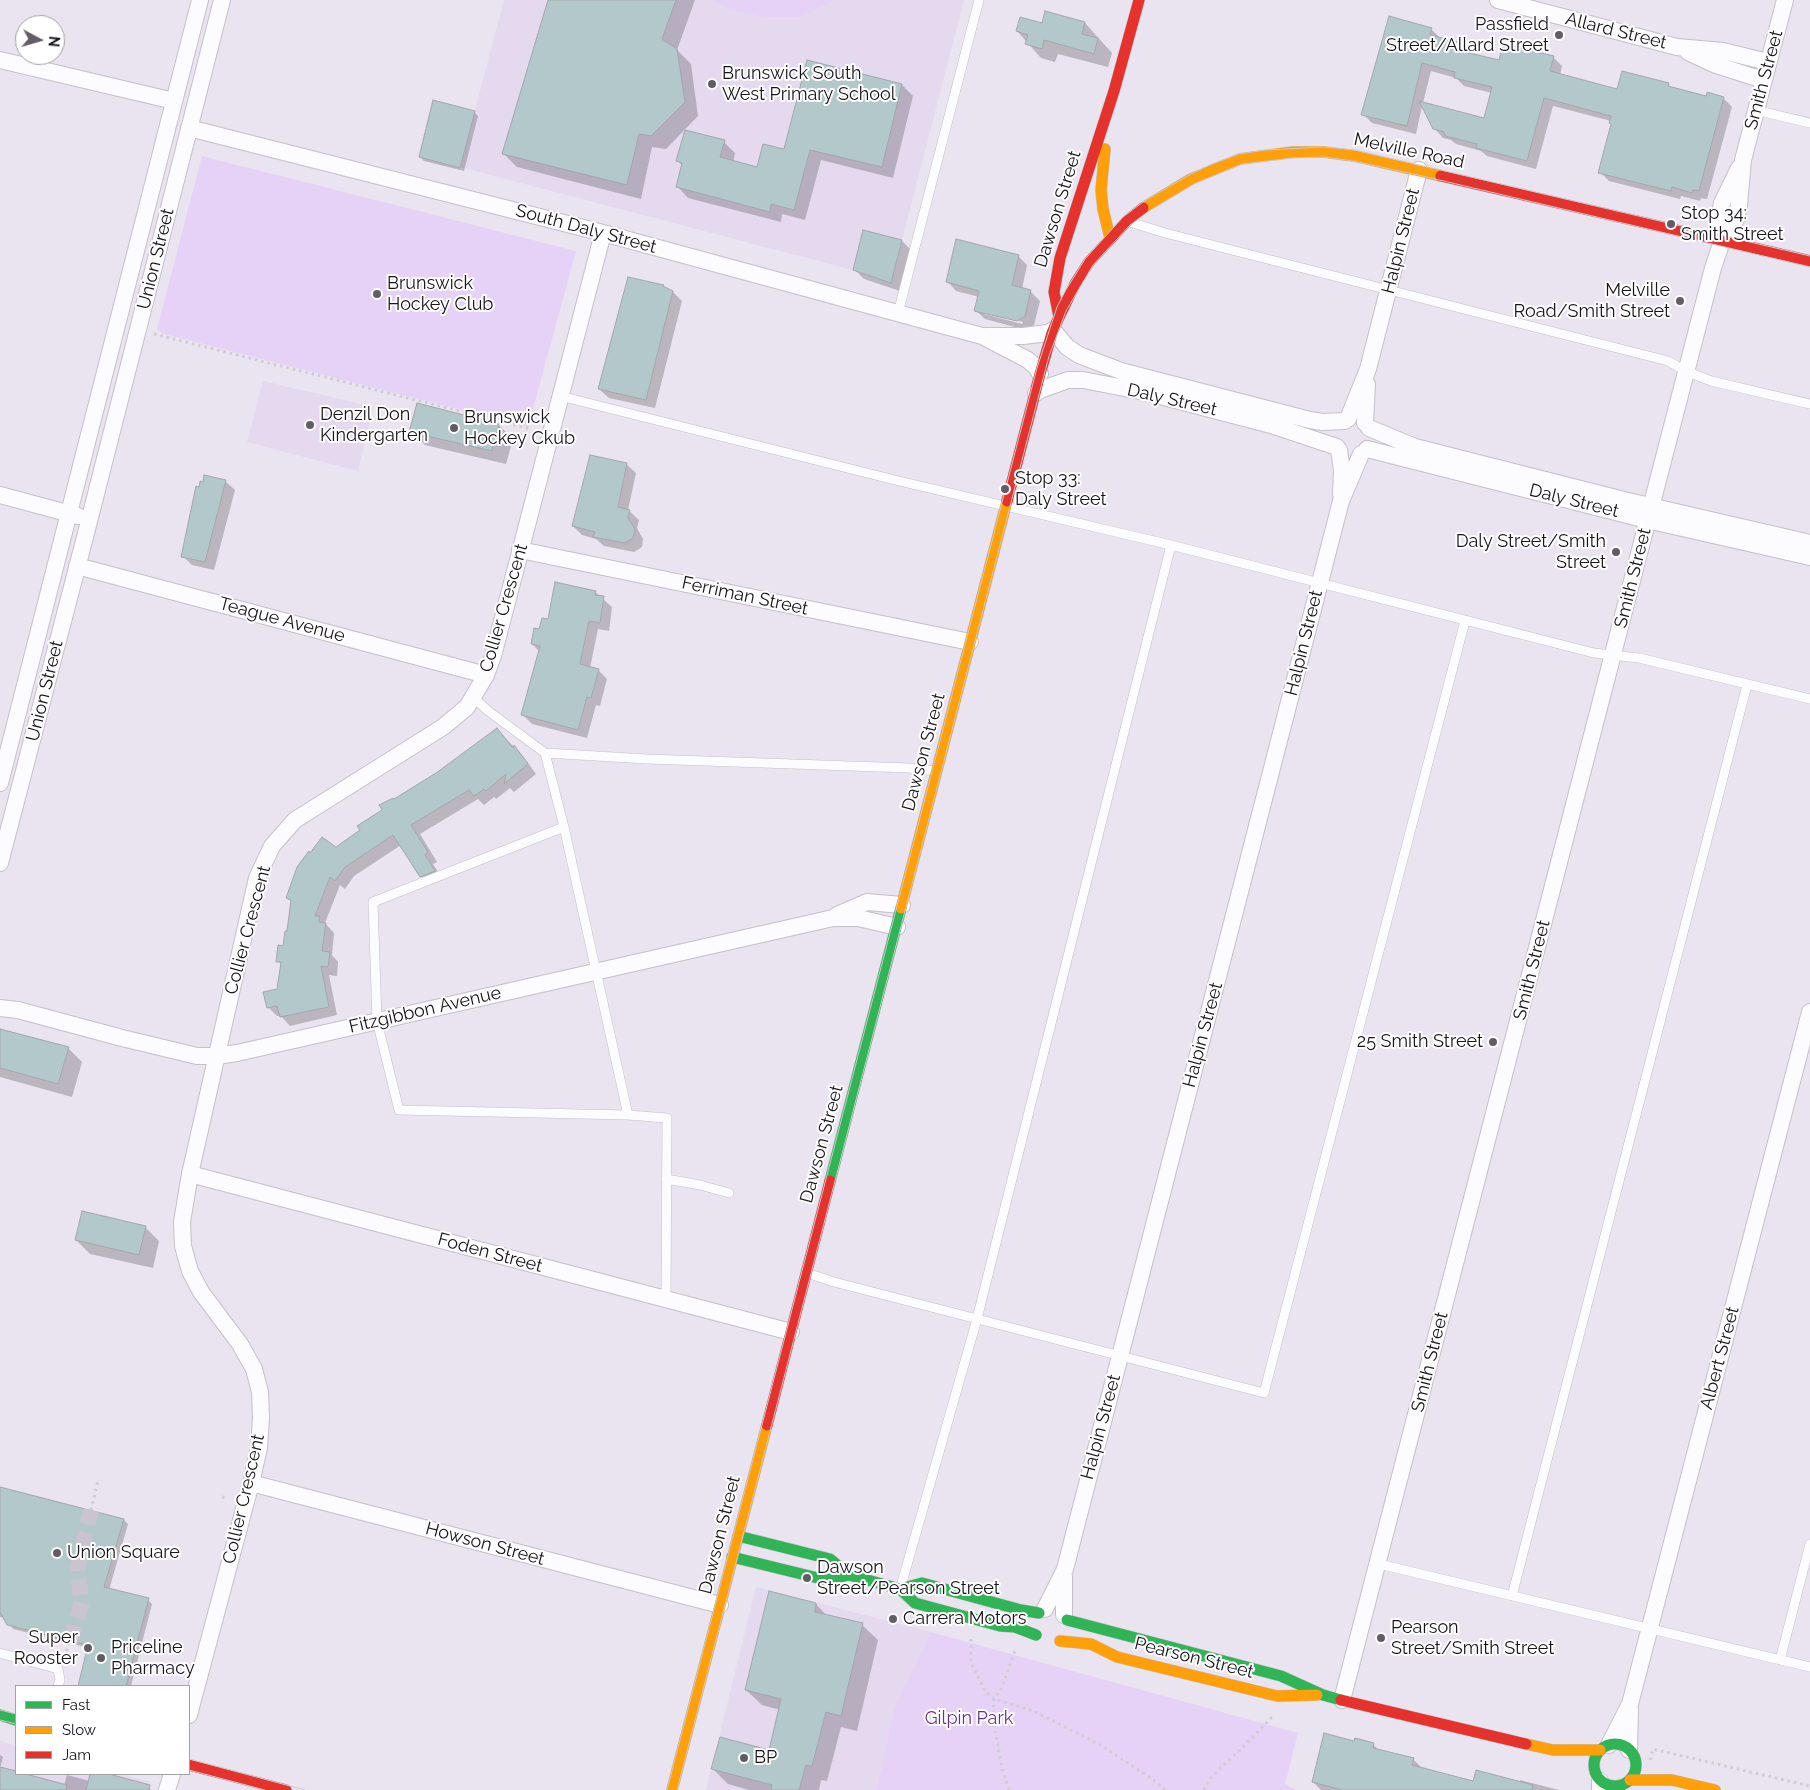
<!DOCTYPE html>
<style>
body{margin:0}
#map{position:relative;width:1810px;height:1790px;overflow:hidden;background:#eae3f0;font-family:Raleway,sans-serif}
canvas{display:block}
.legend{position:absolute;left:15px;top:1685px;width:175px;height:90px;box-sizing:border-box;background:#fff;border:1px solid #a3a1a4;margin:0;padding:6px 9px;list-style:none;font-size:15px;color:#18141b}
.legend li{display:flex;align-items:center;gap:10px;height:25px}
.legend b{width:25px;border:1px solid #a3a1a4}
.north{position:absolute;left:15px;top:15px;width:50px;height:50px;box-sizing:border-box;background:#fff;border:1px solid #a3a1a4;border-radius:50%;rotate:96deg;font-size:14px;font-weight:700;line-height:20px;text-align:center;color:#18141b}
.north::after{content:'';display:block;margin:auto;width:18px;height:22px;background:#625c66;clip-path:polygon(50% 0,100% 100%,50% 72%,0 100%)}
</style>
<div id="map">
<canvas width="1810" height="1790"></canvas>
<ul class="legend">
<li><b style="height:6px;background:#30b455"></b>Fast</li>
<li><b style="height:6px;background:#ff9f0a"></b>Slow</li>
<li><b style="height:6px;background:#e5322d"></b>Jam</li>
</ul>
<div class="north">N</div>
</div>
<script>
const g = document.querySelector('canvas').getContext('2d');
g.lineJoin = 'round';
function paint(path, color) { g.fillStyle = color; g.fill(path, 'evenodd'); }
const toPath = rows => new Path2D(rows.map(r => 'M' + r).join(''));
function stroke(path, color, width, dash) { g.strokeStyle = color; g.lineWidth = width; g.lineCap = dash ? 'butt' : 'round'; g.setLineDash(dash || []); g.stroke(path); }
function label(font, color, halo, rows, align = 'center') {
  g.font = font + ' Raleway,sans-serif'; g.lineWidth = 4; g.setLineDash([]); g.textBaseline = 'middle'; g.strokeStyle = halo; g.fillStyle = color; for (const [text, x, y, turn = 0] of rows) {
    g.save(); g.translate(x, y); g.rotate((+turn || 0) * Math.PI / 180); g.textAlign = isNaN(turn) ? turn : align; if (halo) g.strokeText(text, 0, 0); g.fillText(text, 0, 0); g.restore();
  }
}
const built = toPath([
 [504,0,964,0,902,240,863,230,853,270,460,167],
 [263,381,373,407,358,471,247,442],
 [756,1587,931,1632,895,1706,876,1790,706,1790],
 [0,1741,16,1746,16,1774,121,1774,150,1782,148,1790,0,1790]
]);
const green = toPath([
 [713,0,834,0,801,17,762,17,729,9],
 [202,156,576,251,528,427,164,334,157,329],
 [931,1632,1298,1733,1285,1784,1296,1790,876,1790,895,1706]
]);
const shadow = toPath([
 [549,0,695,0,677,50,691,64,698,116,666,149,652,147,641,199,517,167,503,153],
 [1085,23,1112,53,1108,67,1058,54,1055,62,1041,58,1017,31],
 [1431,29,1440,38,1462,44,1471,54,1500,62,1553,57,1562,66,1560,75,1618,91,1668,84,1672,89,1707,97,1723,98,1732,107,1707,199,1701,198,1700,201,1681,196,1680,199,1609,181,1600,172,1612,124,1611,121,1553,106,1536,169,1487,156,1481,151,1456,144,1451,140,1443,138,1434,128,1422,106,1416,134,1372,123,1363,114],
 [1431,71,1456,78,1464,86,1492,93,1485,119,1423,103],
 [902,85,913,96,893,178,821,160,805,220,782,214,781,222,688,198,677,186,683,166,678,161,724,142,735,153,733,162,758,168,785,151],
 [474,112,478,116,464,171,424,161,420,157],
 [902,241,911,250,900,291,864,279,854,269],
 [1018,256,1027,265,1022,289,1031,292,1040,301,1034,325,1026,330,985,319,975,310,979,297,956,291,947,281],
 [984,312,1023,322,1022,324,984,314],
 [673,292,682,301,655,408,609,398,599,389],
 [499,425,513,439,506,464,425,445,411,431],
 [626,464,636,473,628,510,639,520,637,528,643,539,642,547,634,552,604,546,596,539,582,535,573,526],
 [225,481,235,490,214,570,192,565,183,556],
 [595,592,612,607,609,631,598,629,590,668,598,670,607,679,600,706,596,705,587,738,532,724,523,715,540,652,532,644,549,621],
 [497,730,523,756,536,774,514,792,510,788,496,799,494,797,484,805,478,799,420,834,437,862,433,864,443,880,430,885,421,876,401,845,354,876,345,889,340,885,325,923,334,933,332,955,338,962,337,976,329,975,337,1015,290,1026,281,1016,277,1016,268,1007,278,990,282,965,278,961,284,947,288,932,292,902,287,898,336,849,362,831,394,800,437,774],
 [0,1030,68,1048,82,1062,72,1097,0,1077],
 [145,1227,159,1241,153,1268,90,1254,76,1240],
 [0,1488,124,1520,128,1524,109,1590,148,1600,152,1604,131,1686,79,1686,89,1648,13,1629,5,1618,0,1617],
 [816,1604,827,1616,862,1625,878,1640,857,1731,841,1727,827,1781,821,1780,819,1790,749,1790,728,1784,713,1769,770,1751,780,1710,762,1705,746,1690],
 [1355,1742,1373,1744,1379,1751,1413,1759,1423,1769,1474,1782,1520,1783,1520,1780,1559,1790,1321,1790,1313,1782],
 [0,1755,3,1757,0,1768,16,1772,16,1774,64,1785,67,1775,90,1781,92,1774,104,1774,146,1785,151,1790,0,1790]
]);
const building = toPath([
 [548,0,676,0,662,39,677,49,685,102,651,136,639,134,627,185,502,154,548,0],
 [1045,11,1085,22,1082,34,1098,38,1094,54,1044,40,1042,49,1025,44,1028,35,1016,31,1020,17,1042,23,1045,11],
 [1389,16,1432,28,1430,35,1463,43,1461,51,1499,60,1503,44,1554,56,1550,71,1617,89,1622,71,1669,83,1668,86,1706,96,1707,92,1724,97,1699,191,1693,190,1692,193,1672,187,1671,191,1598,173,1611,124,1609,123,1611,116,1544,98,1527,161,1476,148,1477,144,1445,136,1444,132,1433,129,1419,101,1484,118,1492,87,1454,78,1455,72,1422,63,1407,126,1361,115,1389,16],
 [807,60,902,84,882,167,810,150,794,210,771,204,770,212,676,187,682,163,676,161,685,130,725,140,720,157,757,167,763,144,784,149,807,60],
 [433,100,475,111,460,168,419,157,433,100],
 [863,230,902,240,891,283,853,270,863,230],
 [956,239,1019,255,1012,285,1031,290,1025,316,1017,321,974,311,979,291,946,282,956,239],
 [628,277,664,285,663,286,673,291,646,400,598,389,628,277],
 [417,403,499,424,492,451,409,432,417,403],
 [590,455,627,463,618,507,630,510,628,518,635,529,633,538,625,543,593,537,595,532,572,526,590,455],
 [204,475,226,480,205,562,181,557,196,486,199,487,200,481,203,482,204,475],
 [555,582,596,591,595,595,604,596,600,623,589,621,580,664,599,669,591,698,587,697,578,730,521,715,540,646,531,644,534,628,539,629,542,618,548,619,555,582],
 [497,728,513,748,514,745,528,764,504,784,506,774,486,791,484,789,474,796,469,790,411,825,428,852,425,855,435,871,420,877,393,835,345,867,335,881,330,877,315,916,320,916,319,922,326,923,322,951,330,952,328,967,321,966,329,1007,280,1017,277,1006,267,1008,263,992,277,989,281,962,276,962,278,945,283,946,285,931,287,931,291,900,286,898,297,867,309,851,310,853,322,837,336,847,360,830,357,826,382,810,379,805,393,798,394,799,436,773,497,728],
 [0,1029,69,1047,58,1084,0,1068,0,1029],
 [82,1211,146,1226,139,1255,75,1240,82,1211],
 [0,1487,124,1519,104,1587,149,1598,126,1686,78,1686,88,1645,7,1625,0,1612,0,1487],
 [769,1591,816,1603,815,1612,863,1623,841,1716,826,1712,812,1766,806,1765,799,1790,771,1790,772,1785,711,1769,720,1737,769,1750,781,1699,745,1690,769,1591],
 [1324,1733,1354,1741,1355,1738,1374,1743,1373,1748,1414,1758,1412,1765,1473,1781,1476,1770,1533,1785,1532,1790,1342,1790,1312,1782,1324,1733],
 [0,1767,16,1771,16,1774,26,1774,67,1785,66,1790,0,1790,0,1767],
 [90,1774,109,1774,150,1785,149,1790,86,1790,90,1774]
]);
const streetTunnel = toPath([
 [70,1641,82,1602,77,1570,91,1510]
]);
const path = toPath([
 [154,334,531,429],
 [222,1497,227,1498],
 [91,1510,98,1480],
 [971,1639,971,1663,985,1691,994,1699,1031,1710,1097,1743,1155,1781,1165,1790],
 [64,1657,70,1641],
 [1650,1760,1653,1749,1810,1786],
 [1009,1790,1002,1768,993,1720,994,1699,1002,1688,1015,1650],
 [1204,1790,1212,1776,1243,1747,1273,1716]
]);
const lane = toPath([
 [1755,110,1810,123],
 [1130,222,1165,233,1668,361,1686,371,1711,381,1810,404],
 [898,313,979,0],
 [560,396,899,481,1171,545,1594,653,1639,658,1810,699],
 [474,698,487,710,545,753,647,759,909,768,936,771],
 [545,753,564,827],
 [628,1115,564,827,373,902,377,1021,399,1110,628,1115,667,1118,666,1299],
 [666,1179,700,1185,729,1193],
 [807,1273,834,1282,1264,1393,1465,621],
 [1379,1564,1810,1667],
 [901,1586,977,1319,1171,545],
 [1512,1596,1747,685],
 [0,1653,58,1669,60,1680,58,1686],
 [1780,1660,1810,1544]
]);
const street = toPath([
 [1498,0,1677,47,1723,51,1768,62],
 [1688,52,1716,65,1763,80],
 [0,60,174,101],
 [189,128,603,233,982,336,1028,360,1037,368,1040,374],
 [1722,241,1717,227,1719,216,1722,203,1739,168],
 [986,336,1023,336,1048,333,1053,330,1067,347,1079,355,1121,371,1310,420,1322,422,1345,421],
 [1036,393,1040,390,1068,380,1083,380,1145,392,1271,425,1337,447],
 [1348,419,1368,369,1419,170],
 [1365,423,1367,384],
 [1369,428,1415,447,1628,501,1810,543],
 [1367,449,1647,520,1810,557],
 [1339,450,1342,470,1341,494],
 [0,495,78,516],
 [520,550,970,642],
 [77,566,486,675],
 [0,783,200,0],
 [0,863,85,537,222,0],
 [837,915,867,902,902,905],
 [0,1008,18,1010,122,1038,197,1056,217,1056,237,1053,833,918,858,918,897,927],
 [190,1174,791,1332],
 [251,1483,720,1605],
 [1064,1576,1064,1615],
 [1045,1609,1065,1569,1341,501,1361,454],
 [1342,1700,1713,268,1722,241,1728,237,1736,219,1739,205,1743,160,1785,0],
 [189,1715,251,1483,259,1448,261,1418,260,1392,254,1369,240,1344,201,1292,190,1271,183,1246,182,1222,190,1174,257,878,272,846,295,820,443,727,467,707,486,675,493,656,603,233],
 [1609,1745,1630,1704,1810,1012],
 [1629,1750,1630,1709],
 [1600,1781,1600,1790],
 [167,1790,172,1774]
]);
const fast = toPath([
 [830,1181,901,908],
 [738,1536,830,1559,849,1575,900,1589,915,1603,1000,1626,1015,1627,1036,1635],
 [732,1557,826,1580,849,1575],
 [900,1589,922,1583,1021,1610,1039,1613],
 [1067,1620,1281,1676,1323,1695,1341,1700],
 [0,1715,16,1720],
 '1594 1765a21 21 0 1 1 42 0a21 21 0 1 1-42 0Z'
]);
const slow = toPath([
 [1105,149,1101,190,1103,209,1110,238],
 [1143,208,1191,179,1240,159,1293,152,1324,152,1354,156,1441,176],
 [901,908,1007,501],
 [1060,1641,1091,1644,1117,1657,1277,1696,1317,1695],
 [1526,1744,1553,1750,1600,1750],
 [1630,1780,1672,1780,1715,1790],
 [672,1790,767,1425]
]);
const jam = toPath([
 [1441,176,1810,261],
 [1059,317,1054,292,1060,258,1114,91,1139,0],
 [1007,501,1040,374,1052,333,1059,317,1075,284,1089,262,1127,221,1143,208],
 [767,1425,830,1181],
 [1341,1700,1526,1744],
 [189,1765,286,1790]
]);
const tram = toPath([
 [0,1710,16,1714],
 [0,1720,16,1724],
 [189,1759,305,1790],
 [189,1770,265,1790],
 [667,1790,1037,368,1057,307,1064,293,1085,259,1123,217,1143,202,1189,175,1212,164,1239,154,1266,150,1324,147,1355,150,1810,256],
 [677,1790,1049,356,1066,311,1093,265,1130,225,1149,211,1194,184,1242,164,1293,158,1324,157,1353,161,1418,175,1810,267]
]);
const markers = [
 [1559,35,5,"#625c66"],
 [712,84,5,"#625c66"],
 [1671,224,5,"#625c66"],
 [377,294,5,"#625c66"],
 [1680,301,5,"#625c66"],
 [310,425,5,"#625c66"],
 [454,428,5,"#625c66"],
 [1005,489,5,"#625c66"],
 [1616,552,5,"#625c66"],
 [1493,1042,5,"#625c66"],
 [57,1553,5,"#625c66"],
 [807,1578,5,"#625c66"],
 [893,1619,5,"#625c66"],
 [1381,1638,5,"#625c66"],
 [88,1648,5,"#625c66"],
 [101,1658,5,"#625c66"],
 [744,1758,5,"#625c66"]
];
const poiNames = [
 ["Passfield",1549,25,"right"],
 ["Street/Allard Street",1549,46,"right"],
 ["Brunswick South",722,74],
 ["West Primary School",722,95],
 ["Stop 34:",1681,214],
 ["Smith Street",1681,235],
 ["Brunswick",387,284],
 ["Hockey Club",387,305],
 ["Melville",1670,291,"right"],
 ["Road/Smith Street",1670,312,"right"],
 ["Denzil Don",320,415],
 ["Kindergarten",320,436],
 ["Brunswick",464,418],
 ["Hockey Ckub",464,439],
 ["Stop 33:",1015,479],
 ["Daly Street",1015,500],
 ["Daly Street/Smith",1606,542,"right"],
 ["Street",1606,563,"right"],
 ["25 Smith Street",1483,1042,"right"],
 ["Union Square",67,1553],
 ["Dawson",817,1568],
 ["Street/Pearson Street",817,1589],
 ["Carrera Motors",903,1619],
 ["Pearson",1391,1628],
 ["Street/Smith Street",1391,1649],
 ["Super",78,1638,"right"],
 ["Rooster",78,1659,"right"],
 ["Priceline",111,1648],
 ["Pharmacy",111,1669],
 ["BP",754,1758]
];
const streetNames = [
 ["Allard Street",1616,31,14],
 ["Smith Street",1764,80,-75],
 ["Melville Road",1409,151,12],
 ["Dawson Street",1058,209,-73],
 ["South Daly Street",586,229,15],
 ["Halpin Street",1401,241,-76],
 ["Union Street",156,259,-76],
 ["Daly Street",1172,400,13],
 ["Daly Street",1574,501,14],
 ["Smith Street",1633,578,-76],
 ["Ferriman Street",745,596,12],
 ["Collier Crescent",504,608,-74],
 ["Teague Avenue",282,620,15],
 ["Halpin Street",1304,643,-76],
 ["Union Street",45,691,-76],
 ["Dawson Street",924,752,-75],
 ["Collier Crescent",248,930,-75],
 ["Smith Street",1532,970,-76],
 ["Fitzgibbon Avenue",425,1010,-13],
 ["Halpin Street",1203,1035,-75],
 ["Dawson Street",822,1144,-75],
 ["Foden Street",490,1253,15],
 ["Albert Street",1720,1358,-75],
 ["Smith Street",1430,1362,-76],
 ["Halpin Street",1101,1427,-75],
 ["Collier Crescent",244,1499,-77],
 ["Dawson Street",720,1535,-76],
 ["Howson Street",485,1544,15],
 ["Pearson Street",1194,1658,14]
];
const parkNames = [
 ["Gilpin Park",969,1719]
];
paint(built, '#e4d9ee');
paint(green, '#e6d2f7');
paint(shadow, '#0003');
paint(building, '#b2c8ca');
stroke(building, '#a4a6ab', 1);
stroke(streetTunnel, '#cac4d0', 16, [16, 8]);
stroke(lane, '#c5c0c9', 10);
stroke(street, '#c5c0c9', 18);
stroke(fast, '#c5c0c9', 12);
stroke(slow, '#c5c0c9', 12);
stroke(jam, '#c5c0c9', 12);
stroke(path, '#cfcdd1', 3, [2.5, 4]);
stroke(lane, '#fcfbfd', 9);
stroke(street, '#fcfbfd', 16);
stroke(fast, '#30b455', 11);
stroke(slow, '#ff9f0a', 11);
stroke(jam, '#e5322d', 11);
stroke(tram, '#cbcacc', 1);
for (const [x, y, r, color] of markers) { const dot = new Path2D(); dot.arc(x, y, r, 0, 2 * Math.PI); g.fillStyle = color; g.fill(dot); stroke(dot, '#fff', 2); }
label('18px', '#18141b', '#fff', poiNames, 'left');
label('18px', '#18141b', '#fff', streetNames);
label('18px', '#67328b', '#fff', parkNames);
</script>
